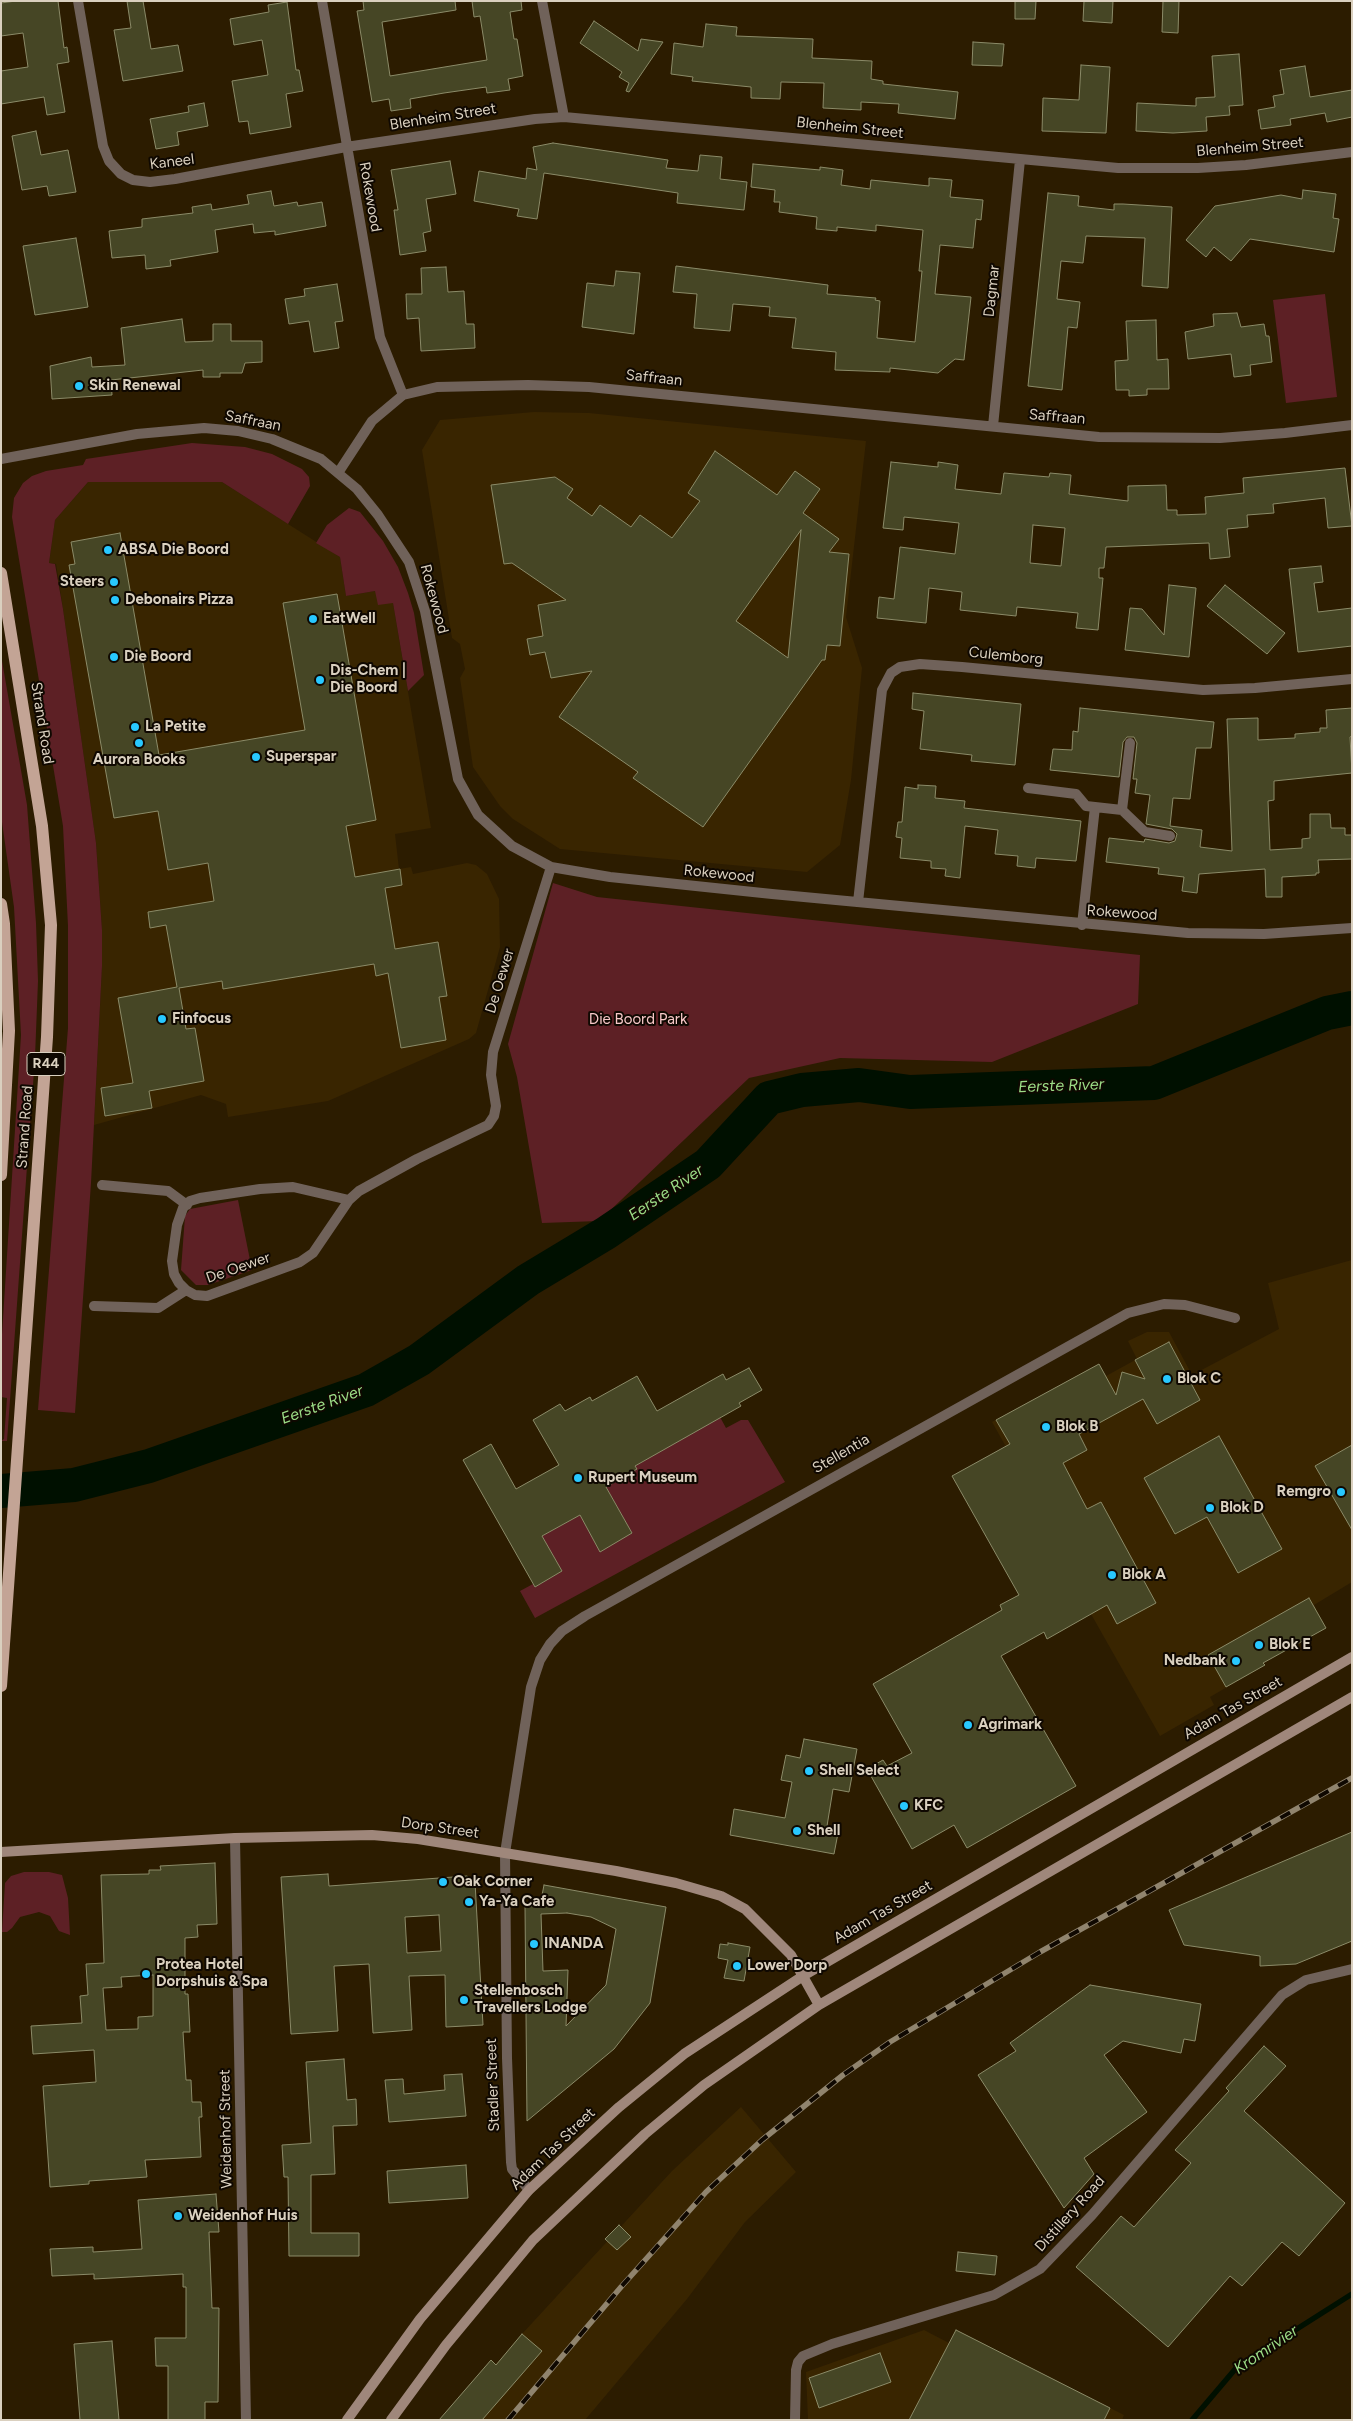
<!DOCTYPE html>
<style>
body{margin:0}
#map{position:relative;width:1353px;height:2421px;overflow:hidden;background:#2c1c00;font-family:Figtree,sans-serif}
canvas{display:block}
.frame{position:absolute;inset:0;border:2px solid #dad0bf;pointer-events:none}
</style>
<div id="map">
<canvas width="1353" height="2421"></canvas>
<div class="frame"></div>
</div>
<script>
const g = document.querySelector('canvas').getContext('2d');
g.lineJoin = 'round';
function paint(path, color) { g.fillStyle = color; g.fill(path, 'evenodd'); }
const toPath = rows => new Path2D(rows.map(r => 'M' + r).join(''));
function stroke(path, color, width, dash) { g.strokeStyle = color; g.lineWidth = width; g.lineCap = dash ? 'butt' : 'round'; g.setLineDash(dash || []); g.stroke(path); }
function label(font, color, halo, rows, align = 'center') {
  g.font = font + ' Figtree,sans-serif'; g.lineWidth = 4; g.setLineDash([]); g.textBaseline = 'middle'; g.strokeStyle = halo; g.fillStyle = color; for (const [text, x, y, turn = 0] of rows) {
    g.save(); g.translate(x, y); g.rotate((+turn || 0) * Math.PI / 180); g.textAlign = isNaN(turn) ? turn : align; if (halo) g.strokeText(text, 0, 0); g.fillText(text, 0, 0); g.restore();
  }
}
const built = toPath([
 [534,412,589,413,866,441,846,617,862,668,851,780,840,845,807,872,560,849,513,819,500,806,473,767,460,678,465,669,460,644,452,638,422,450,440,420],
 [88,482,222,482,340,557,346,596,375,591,393,603,431,828,395,834,399,869,411,867,413,874,467,863,476,865,487,874,499,899,500,947,476,1033,469,1039,328,1101,228,1117,226,1104,201,1095,94,1125,102,966,102,930,96,843,63,609,56,564,49,563,55,520],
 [1352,1260,1352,1582,1314,1605,1326,1628,1262,1661,1265,1665,1210,1697,1214,1705,1160,1736,1091,1614,1098,1610,992,1422,1099,1364,1106,1376,1137,1359,1128,1341,1147,1332,1169,1332,1192,1375,1279,1329,1268,1283],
 [741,2107,796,2172,745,2222,687,2299,585,2420,448,2420,522,2334,672,2171],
 [924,2330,949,2343,956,2330,1124,2415,1122,2420,808,2420,806,2372]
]);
const green = toPath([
 [1325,294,1337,397,1286,403,1273,300],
 [192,443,245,447,272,454,302,469,309,477,310,486,288,524,222,482,88,482,55,520,49,563,55,564,63,609,96,843,102,930,102,966,91,1183,75,1413,38,1410,68,1028,68,926,63,826,12,517,14,498,23,483,32,476,46,471,83,465,86,459],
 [349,508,360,512,383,541,398,567,408,593,414,613,424,675,408,691,393,603,378,605,375,591,346,596,340,557,316,543,327,525],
 [1,655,27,805,36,923,38,981,35,1057,7,1441,1,1441,4,1439,7,1398,1,1397,1,1350,21,1035,14,907,1,815],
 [553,883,597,897,1140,955,1138,1004,992,1062,840,1058,749,1078,599,1221,542,1223,517,1077,508,1044],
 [238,1200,252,1270,208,1285,196,1285,181,1270,185,1216,190,1209],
 [720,1417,726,1428,741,1420,748,1420,785,1482,535,1618,520,1591,533,1584,535,1587,562,1571,542,1536,580,1515,600,1551,632,1533,606,1487,636,1469,635,1466],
 [24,1872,49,1872,62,1875,68,1898,70,1935,59,1931,50,1916,39,1912,20,1917,12,1928,7,1932,2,1932,5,1883,11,1876]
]);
const stream = toPath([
 [1192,2420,1237,2367,1352,2294]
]);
const river = toPath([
 [1,1491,74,1485,149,1466,366,1390,419,1360,528,1280,606,1233,708,1164,769,1098,802,1090,859,1085,910,1092,1154,1083,1327,1013,1352,1008]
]);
const building = toPath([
 [16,1,58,1,64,48,67,47,69,62,57,64,65,112,47,115,44,97,1,104,1,71,28,67,23,33,1,36,1,3,16,1],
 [127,1,143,1,151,49,178,45,183,71,123,81,114,30,131,28,127,1],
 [363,1,455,1,456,10,382,22,390,76,487,60,480,16,474,17,472,1,521,1,522,10,510,12,514,39,517,39,523,76,508,79,510,90,487,93,486,87,444,93,410,99,411,108,391,111,389,99,372,102,357,11,364,10,363,1],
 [1015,1,1036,1,1035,19,1015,19,1015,1],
 [1084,1,1113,1,1112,23,1083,21,1084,1],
 [1163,1,1179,1,1178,33,1162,32,1163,1],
 [287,2,296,70,299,70,303,91,286,94,291,127,250,134,248,121,239,122,232,81,268,75,262,40,234,45,230,19,269,12,268,5,287,2],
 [594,21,638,51,641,39,663,42,629,92,626,91,629,83,619,77,622,72,580,43,594,21],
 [706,24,737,27,736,36,813,39,812,58,872,61,871,79,883,81,883,84,958,92,955,119,898,113,899,104,861,102,861,110,823,108,824,83,781,82,780,99,751,98,751,87,692,81,693,77,671,74,674,43,703,47,706,24],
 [973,42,1004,44,1002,66,972,65,973,42],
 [1239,54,1243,105,1229,106,1230,115,1206,117,1207,131,1173,133,1136,131,1137,103,1196,106,1196,98,1215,97,1212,56,1239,54],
 [1081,65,1110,67,1106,133,1042,131,1043,98,1079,100,1081,65],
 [1305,66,1310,97,1352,90,1352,117,1327,122,1325,113,1290,119,1291,125,1261,129,1258,110,1275,107,1273,96,1284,94,1280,70,1305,66],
 [204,103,208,126,177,132,179,145,156,149,150,119,189,112,188,106,204,103],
 [36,131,41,155,68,150,76,192,49,196,47,186,22,190,12,136,36,131],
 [553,143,668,160,666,168,698,171,700,155,722,157,720,179,747,182,744,210,677,203,678,193,544,173,537,219,517,216,519,209,474,201,479,171,526,179,527,168,537,170,533,147,553,143],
 [450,161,456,194,426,199,431,231,423,233,426,251,400,255,394,210,398,210,391,170,450,161],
 [753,164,820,170,820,167,843,170,841,185,870,189,871,180,929,186,929,178,952,180,950,197,983,200,981,220,976,219,973,248,940,245,935,294,971,297,964,360,955,359,938,373,890,368,890,372,835,370,836,352,792,348,796,318,769,316,770,307,733,304,730,331,694,328,697,294,673,292,676,266,828,285,827,294,876,298,875,300,880,301,877,338,915,342,922,271,919,271,923,230,876,225,876,231,837,227,837,231,816,229,817,217,779,212,780,202,774,202,775,190,751,187,753,164],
 [1303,190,1336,194,1333,218,1339,219,1334,252,1250,239,1231,261,1214,247,1206,257,1186,240,1215,206,1281,195,1302,199,1303,190],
 [271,191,274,206,297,202,298,206,322,202,326,226,275,235,275,231,254,233,253,224,215,230,218,252,170,260,171,266,146,269,145,255,112,258,109,231,142,227,142,219,193,213,192,207,211,204,212,210,249,204,247,195,271,191],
 [1048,193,1079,196,1078,206,1114,210,1114,204,1123,204,1172,207,1168,288,1142,286,1145,238,1086,236,1083,263,1061,261,1057,299,1080,302,1077,328,1068,327,1062,390,1028,386,1048,193],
 [76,238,88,307,35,315,23,246,76,238],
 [446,267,448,292,464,291,466,324,474,324,475,348,421,351,419,318,407,319,406,294,422,294,421,268,446,267],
 [616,271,640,273,634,334,582,327,587,283,614,286,616,271],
 [337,284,343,321,335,322,339,348,314,352,309,321,289,324,285,299,305,296,304,289,337,284],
 [1237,313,1241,327,1264,324,1266,336,1269,336,1272,362,1250,365,1251,375,1234,377,1231,354,1188,359,1185,332,1214,326,1213,314,1237,313],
 [182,319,185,342,213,341,213,324,231,324,231,341,262,341,262,362,245,363,242,373,220,373,220,377,203,377,203,370,111,380,112,395,52,399,50,366,91,357,92,367,125,365,121,328,182,319],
 [1156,320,1157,360,1168,359,1169,389,1147,389,1147,395,1129,396,1129,390,1116,390,1115,361,1128,360,1126,321,1156,320],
 [715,451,777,495,795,471,820,489,803,513,839,539,829,552,849,554,840,646,827,645,825,660,822,660,703,827,633,778,638,772,559,717,592,671,551,678,545,652,530,655,527,639,543,636,538,605,566,600,512,563,504,564,491,485,555,477,573,489,567,498,592,516,600,505,631,527,640,515,672,538,700,501,688,493,715,451],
 [801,530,788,658,736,621,801,530],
 [891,462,938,467,938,462,958,465,955,489,1001,494,1004,473,1049,477,1050,473,1071,475,1069,494,1128,501,1128,486,1166,485,1167,510,1177,510,1177,515,1206,514,1205,497,1244,493,1243,478,1345,468,1352,526,1328,528,1325,498,1273,504,1274,513,1247,515,1248,527,1227,529,1230,557,1210,559,1209,543,1106,547,1104,568,1099,568,1099,578,1103,578,1098,630,1076,628,1078,613,1017,607,1016,616,960,610,962,592,929,588,926,623,877,618,879,597,894,599,900,547,955,554,959,523,904,517,903,530,883,528,891,462],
 [1033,525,1065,528,1061,566,1030,563,1033,525],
 [120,533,159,755,305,730,283,603,337,594,376,820,346,826,355,877,400,869,402,885,385,888,395,949,438,942,447,996,439,997,446,1040,401,1048,388,973,376,976,374,964,223,989,222,981,179,988,186,1029,195,1028,204,1081,149,1091,152,1108,105,1116,101,1088,133,1083,118,998,177,987,166,925,150,928,148,912,214,901,208,863,168,870,158,811,114,818,69,565,75,564,71,542,120,533],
 [1321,566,1323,582,1314,583,1318,612,1352,608,1352,646,1298,652,1289,569,1321,566],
 [1169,585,1196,588,1189,657,1125,650,1130,608,1142,609,1164,635,1169,585],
 [1225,585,1285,633,1267,654,1207,606,1225,585],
 [913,693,1021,704,1015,765,971,761,972,755,920,749,924,711,912,709,913,693],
 [1080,708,1214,722,1211,748,1196,748,1190,799,1173,798,1170,826,1202,830,1200,847,1232,851,1227,719,1258,718,1258,740,1295,738,1295,734,1320,732,1320,728,1327,728,1326,710,1352,708,1352,736,1350,737,1352,773,1274,781,1274,800,1268,801,1270,850,1302,848,1302,839,1310,838,1310,814,1330,814,1331,828,1345,828,1345,835,1352,835,1352,859,1318,860,1319,873,1316,873,1316,875,1282,877,1282,897,1266,897,1265,869,1199,874,1197,893,1182,891,1184,877,1158,874,1159,868,1106,862,1109,838,1144,842,1145,839,1169,843,1175,841,1177,834,1172,829,1146,824,1150,795,1135,793,1137,779,1133,779,1137,743,1134,737,1127,737,1123,742,1119,777,1050,770,1053,749,1072,750,1073,731,1078,732,1080,708],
 [918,785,936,786,935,798,965,801,964,808,1081,821,1076,861,1036,858,1035,868,1017,866,1018,856,995,854,998,830,965,826,960,878,945,876,946,869,931,868,931,861,900,858,902,838,896,837,898,822,902,822,905,787,918,789,918,785],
 [1169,1342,1200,1400,1157,1424,1143,1399,1079,1434,1087,1450,1063,1463,1087,1509,1101,1502,1156,1603,1117,1624,1107,1605,1047,1639,1044,1632,1001,1656,1076,1786,967,1848,954,1825,912,1849,867,1769,883,1760,887,1766,912,1753,873,1684,1002,1610,1000,1605,1019,1595,952,1476,1010,1444,996,1420,1099,1364,1116,1395,1122,1372,1145,1379,1135,1360,1169,1342],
 [749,1368,762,1390,739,1403,741,1406,635,1466,637,1469,606,1487,632,1533,600,1552,580,1515,542,1536,562,1571,535,1587,463,1460,491,1444,516,1489,559,1465,533,1420,560,1404,565,1411,590,1397,592,1401,637,1376,657,1411,723,1374,726,1380,749,1368],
 [1219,1436,1282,1549,1238,1573,1207,1517,1175,1534,1144,1478,1219,1436],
 [1352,1445,1352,1530,1315,1466,1352,1445],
 [1309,1598,1326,1628,1263,1663,1265,1665,1226,1687,1208,1655,1309,1598],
 [804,1739,857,1749,849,1792,833,1789,827,1826,839,1828,834,1854,730,1835,734,1809,785,1818,792,1782,781,1780,786,1755,800,1758,804,1739],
 [1352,1832,1352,1941,1296,1964,1260,1966,1260,1956,1184,1945,1169,1910,1352,1832],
 [215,1863,217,1924,197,1925,198,1937,185,1938,185,1994,188,1994,190,2032,183,2032,186,2080,191,2080,192,2102,201,2102,202,2117,199,2117,201,2157,145,2160,147,2177,89,2181,89,2184,50,2187,43,2086,96,2082,94,2050,33,2054,31,2026,82,2023,80,1996,88,1995,86,1964,104,1963,101,1875,149,1874,149,1870,161,1870,160,1866,215,1863],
 [153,1975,153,2016,138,2017,138,2029,106,2030,103,1988,122,1987,121,1977,153,1975],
 [328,1874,329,1886,467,1876,475,1882,483,2025,446,2027,445,1975,409,1976,412,2030,373,2033,369,1964,334,1966,338,2031,291,2034,281,1877,328,1874],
 [439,1915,441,1951,407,1953,405,1917,439,1915],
 [544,1885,666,1907,650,2003,614,2049,527,2121,525,1906,540,1906,544,1885],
 [567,1913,591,1917,616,1929,606,1985,566,2026,568,1970,543,1971,541,1914,567,1913],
 [728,1943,750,1947,744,1981,724,1978,728,1960,718,1958,720,1944,728,1945,728,1943],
 [1090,1985,1201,2004,1195,2041,1184,2039,1181,2053,1123,2041,1104,2055,1147,2112,1084,2158,1094,2174,1064,2208,978,2075,1016,2051,1010,2043,1090,1985],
 [1264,2046,1286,2066,1244,2111,1345,2203,1299,2256,1282,2242,1242,2286,1230,2276,1168,2347,1076,2267,1121,2216,1134,2227,1191,2163,1175,2150,1229,2091,1226,2088,1264,2046],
 [344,2059,347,2100,356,2099,357,2125,333,2126,335,2174,311,2175,311,2233,359,2233,359,2256,289,2256,288,2177,284,2177,282,2145,311,2143,306,2062,344,2059],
 [462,2074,466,2116,389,2122,385,2080,403,2079,404,2094,445,2090,444,2075,462,2074],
 [466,2165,468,2198,389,2203,387,2171,466,2165],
 [216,2194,219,2232,209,2232,212,2308,219,2308,218,2402,205,2402,205,2420,168,2420,168,2366,156,2366,155,2338,186,2338,186,2287,183,2287,183,2274,94,2279,94,2274,52,2276,50,2249,93,2247,93,2252,142,2249,138,2200,216,2194],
 [619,2225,631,2237,617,2250,605,2239,619,2225],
 [958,2252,997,2256,995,2275,956,2271,958,2252],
 [956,2330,1110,2408,1104,2420,909,2420,956,2330],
 [522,2334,542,2351,482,2420,439,2420,491,2360,496,2365,522,2334],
 [112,2341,119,2420,80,2420,74,2344,112,2341],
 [880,2353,891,2382,819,2408,809,2378,880,2353]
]);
const street = toPath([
 [78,1,103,146,109,161,121,174,133,180,150,182,175,179,346,147,535,119,564,117,1118,168,1198,168,1246,165,1352,152],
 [322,1,380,337,403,395],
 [542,1,564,117],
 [993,426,1020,160],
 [1,459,137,434,204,428,238,431,272,439,321,459,357,489,378,515,409,562,425,611,458,779,478,815,512,846,551,867,610,877,772,894,1188,933,1264,934,1352,928],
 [338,473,372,421,403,395,437,387,528,385,589,387,1099,437,1220,438,1285,433,1352,425],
 [1028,788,1076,794,1086,806,1122,810,1130,743],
 [1122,810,1145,832,1170,836],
 [858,902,882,690,891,673,900,667,920,664,962,667,1203,690,1255,688,1352,679],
 [1082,925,1095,807],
 [102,1185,168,1191,187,1205],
 [349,1200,293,1187,260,1189,200,1198,190,1201,183,1208,177,1225,172,1261,174,1274,179,1283,186,1290,195,1295,207,1296,300,1262,313,1253,349,1200,359,1191,417,1159,488,1125,494,1116,496,1106,491,1075,493,1052,551,867],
 [94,1306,158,1308,186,1290],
 [235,1838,246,2420],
 [529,2190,512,2169,511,2162,507,2058,505,1853,531,1687,540,1660,550,1644,562,1631,585,1616,1128,1313,1164,1304,1185,1305,1235,1318],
 [795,2420,796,2370,798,2362,803,2356,832,2344,994,2295,1040,2269,1092,2215,1282,1995,1306,1980,1352,1969]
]);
const secondary = toPath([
 [1,1852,235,1838,372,1835,418,1839,616,1871,676,1883,721,1896,745,1909,791,1955,819,2005],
 [347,2420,420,2319,529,2190,619,2107,684,2054,803,1976,1352,1657],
 [391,2420,446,2345,533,2240,645,2134,704,2085,819,2005,1352,1697]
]);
const primary = toPath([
 [1,573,42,826,51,925,47,1037,1,1686],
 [1,904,4,924,9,1031,1,1175]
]);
const rail = toPath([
 [508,2420,621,2287,706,2192,762,2140,843,2075,890,2042,1040,1952,1352,1778]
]);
const markers = [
 [79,386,5,"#28c8ff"],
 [108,550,5,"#28c8ff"],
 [114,582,5,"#28c8ff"],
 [115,600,5,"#28c8ff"],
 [313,619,5,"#28c8ff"],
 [114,657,5,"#28c8ff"],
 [320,680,5,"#28c8ff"],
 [135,727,5,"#28c8ff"],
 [139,743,5,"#28c8ff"],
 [256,757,5,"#28c8ff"],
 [162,1019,5,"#28c8ff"],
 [1167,1379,5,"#28c8ff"],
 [1046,1427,5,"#28c8ff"],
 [578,1478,5,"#28c8ff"],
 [1341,1492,5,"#28c8ff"],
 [1210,1508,5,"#28c8ff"],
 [1112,1575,5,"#28c8ff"],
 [1259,1645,5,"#28c8ff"],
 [1236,1661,5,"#28c8ff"],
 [968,1725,5,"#28c8ff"],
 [809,1771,5,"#28c8ff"],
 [904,1806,5,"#28c8ff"],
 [797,1831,5,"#28c8ff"],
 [443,1882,5,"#28c8ff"],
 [469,1902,5,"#28c8ff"],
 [534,1944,5,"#28c8ff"],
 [737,1966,5,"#28c8ff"],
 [146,1974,5,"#28c8ff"],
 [464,2000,5,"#28c8ff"],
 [178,2216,5,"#28c8ff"]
];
const shields = [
 [46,1064,38]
];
const shieldNames = [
 ["R44",46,1064]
];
const streetNames = [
 ["Blenheim Street",443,117,-9],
 ["Blenheim Street",850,128,6],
 ["Blenheim Street",1250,147,-5],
 ["Kaneel",172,162,-7],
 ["Rokewood",370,197,80],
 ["Dagmar",992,291,-84],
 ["Saffraan",654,378,6],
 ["Saffraan",1057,417,5],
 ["Saffraan",253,421,11],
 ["Rokewood",434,599,75],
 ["Culemborg",1006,656,6],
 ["Strand Road",42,723,81],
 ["Rokewood",719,874,6],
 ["Rokewood",1122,913,4],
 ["De Oewer",500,981,-73],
 ["Strand Road",25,1127,-86],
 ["De Oewer",238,1268,-19],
 ["Stellentia",841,1454,-30],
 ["Adam Tas Street",1233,1708,-30],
 ["Dorp Street",440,1828,8],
 ["Adam Tas Street",883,1912,-30],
 ["Stadler Street",493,2085,-92],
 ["Weidenhof Street",226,2129,-91],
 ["Adam Tas Street",553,2149,-44],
 ["Distillery Road",1070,2214,-48]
];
const poiNames = [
 ["Skin Renewal",89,386],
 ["ABSA Die Boord",118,550],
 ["Steers",104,582,"right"],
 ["Debonairs Pizza",125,600],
 ["EatWell",323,619],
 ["Die Boord",124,657],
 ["Dis-Chem |",330,671],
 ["Die Boord",330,688],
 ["La Petite",145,727],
 ["Superspar",266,757],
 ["Aurora Books",139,760,"center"],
 ["Finfocus",172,1019],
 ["Blok C",1177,1379],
 ["Blok B",1056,1427],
 ["Rupert Museum",588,1478],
 ["Remgro",1331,1492,"right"],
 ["Blok D",1220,1508],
 ["Blok A",1122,1575],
 ["Blok E",1269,1645],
 ["Nedbank",1226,1661,"right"],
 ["Agrimark",978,1725],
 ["Shell Select",819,1771],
 ["KFC",914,1806],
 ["Shell",807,1831],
 ["Oak Corner",453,1882],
 ["Ya-Ya Cafe",479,1902],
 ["INANDA",544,1944],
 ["Protea Hotel",156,1965],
 ["Dorpshuis & Spa",156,1982],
 ["Lower Dorp",747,1966],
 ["Stellenbosch",474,1991],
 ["Travellers Lodge",474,2008],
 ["Weidenhof Huis",188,2216]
];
const parkNames = [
 ["Die Boord Park",638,1020]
];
const waterNames = [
 ["Eerste River",1061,1086,-2],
 ["Eerste River",666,1193,-34],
 ["Eerste River",322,1405,-20],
 ["Kromrivier",1266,2350,-34]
];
paint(built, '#392500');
paint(green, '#5d2025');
stroke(stream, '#001000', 5.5);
stroke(river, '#001000', 34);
paint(building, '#464625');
stroke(building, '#8b8b68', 1);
stroke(street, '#70625a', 10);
stroke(secondary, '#9f877b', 10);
stroke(primary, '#c3a495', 12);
stroke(rail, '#90846e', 5.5);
stroke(rail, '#0f0801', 4, [11]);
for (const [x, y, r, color] of markers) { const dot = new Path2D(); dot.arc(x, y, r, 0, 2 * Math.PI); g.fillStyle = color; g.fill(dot); stroke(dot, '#0f0801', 2); }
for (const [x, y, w] of shields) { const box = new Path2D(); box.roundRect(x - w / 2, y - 11.5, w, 23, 4); g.fillStyle = '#0f0801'; g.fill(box); stroke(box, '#dad0bf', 1); }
label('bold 14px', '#dad0bf', null, shieldNames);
label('15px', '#dad0bf', '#0f0801', streetNames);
label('bold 15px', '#dad0bf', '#0f0801', poiNames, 'left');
label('15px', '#f7c8c8', '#0f0801', parkNames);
label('italic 16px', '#9cdc86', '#0f0801', waterNames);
</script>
